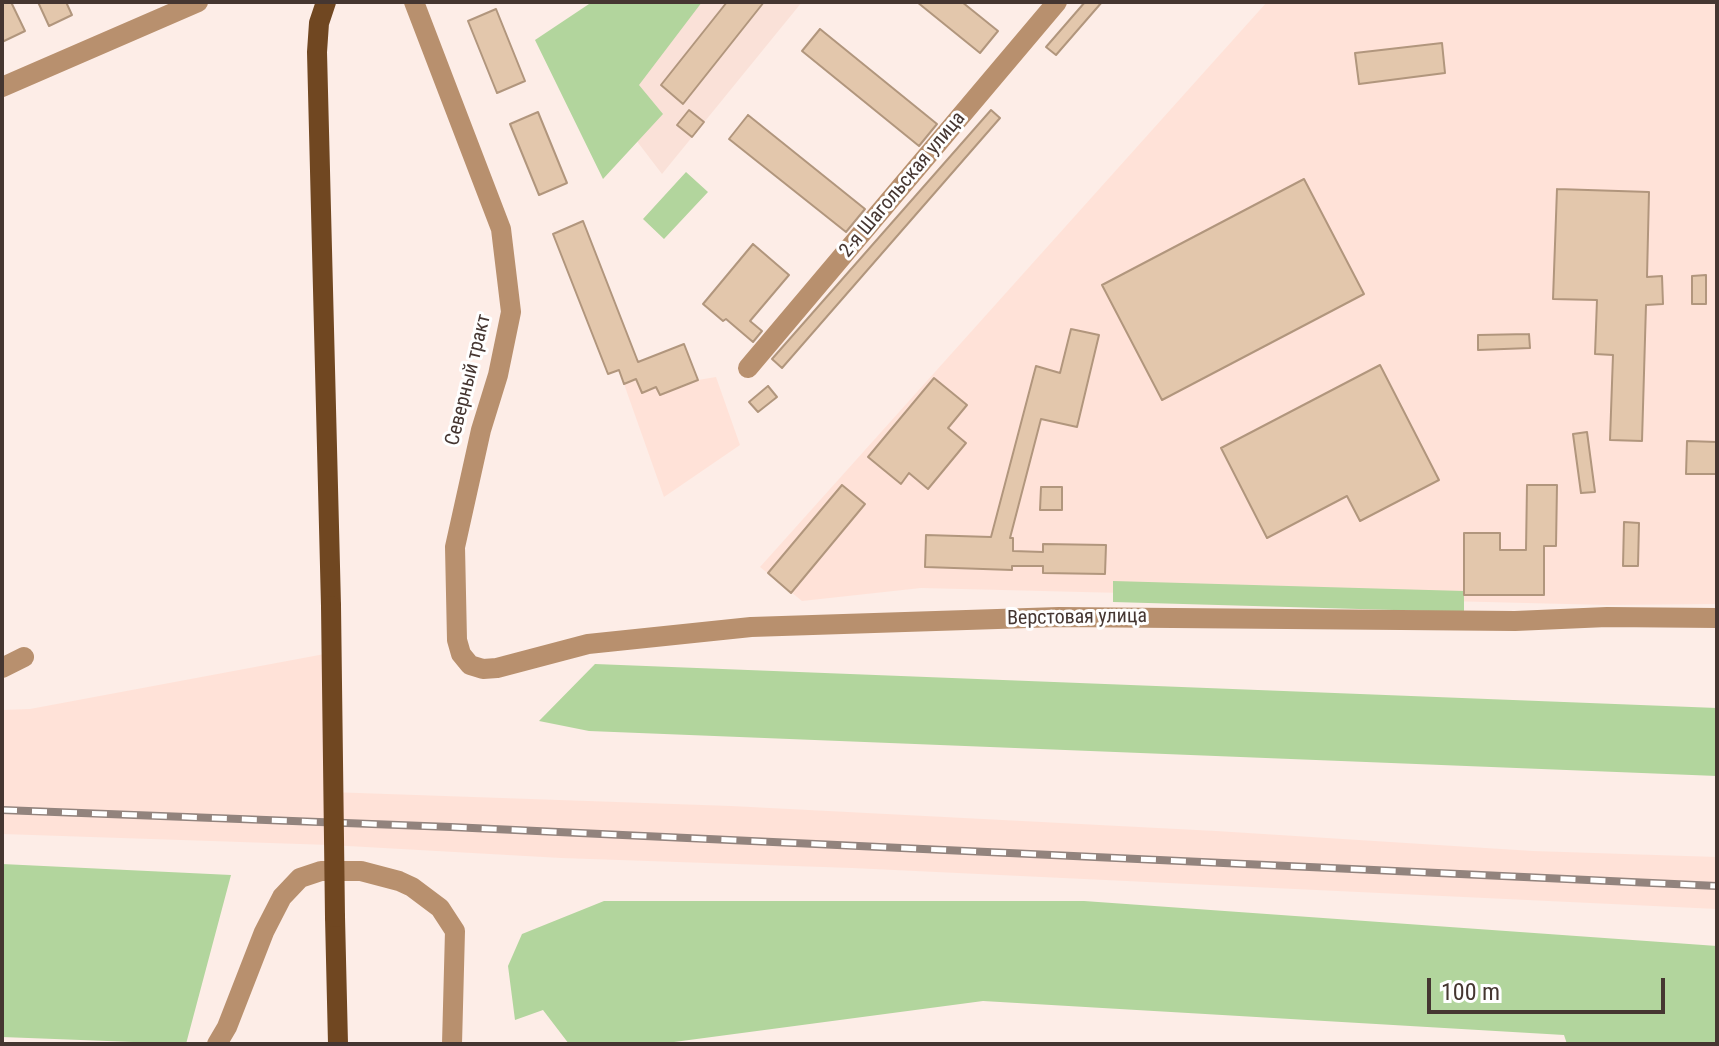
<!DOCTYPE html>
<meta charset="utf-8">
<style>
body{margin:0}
#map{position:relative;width:1719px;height:1046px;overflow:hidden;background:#fdede7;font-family:"Roboto Condensed",sans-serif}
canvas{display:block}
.frame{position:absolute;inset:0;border:4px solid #453631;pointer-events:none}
.scale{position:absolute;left:1427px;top:978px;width:238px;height:36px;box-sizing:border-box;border:4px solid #453631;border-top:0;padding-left:10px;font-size:24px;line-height:28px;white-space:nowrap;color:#453631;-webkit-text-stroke:6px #fff;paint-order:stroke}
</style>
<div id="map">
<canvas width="1719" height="1046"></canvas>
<div class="frame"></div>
<div class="scale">100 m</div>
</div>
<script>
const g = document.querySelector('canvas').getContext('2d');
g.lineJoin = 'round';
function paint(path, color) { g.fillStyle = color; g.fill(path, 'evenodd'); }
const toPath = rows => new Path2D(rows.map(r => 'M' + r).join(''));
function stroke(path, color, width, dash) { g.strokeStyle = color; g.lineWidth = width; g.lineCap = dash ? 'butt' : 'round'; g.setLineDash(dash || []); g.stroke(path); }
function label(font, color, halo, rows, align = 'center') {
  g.font = font + ' "Roboto Condensed",sans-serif'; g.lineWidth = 6; g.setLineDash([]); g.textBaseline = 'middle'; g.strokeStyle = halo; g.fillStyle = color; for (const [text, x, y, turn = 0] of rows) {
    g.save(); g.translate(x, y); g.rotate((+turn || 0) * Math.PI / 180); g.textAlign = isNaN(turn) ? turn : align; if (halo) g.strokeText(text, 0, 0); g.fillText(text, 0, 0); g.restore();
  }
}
const built = toPath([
 [1267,2,1717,2,1717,604,1607,605,921,588,802,601,760,567],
 [716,377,740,445,664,497,624,384,636,379,642,393,656,387,660,395,698,380],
 [330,653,330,792,731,806,1216,831,1533,851,1717,857,1717,909,852,868,561,858,330,845,2,834,2,710,30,709]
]);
const education = toPath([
 [613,2,802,2,662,174,584,72]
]);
const green = toPath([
 [592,2,702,2,639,85,663,114,603,179,535,40],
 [686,172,708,192,664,239,643,219],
 [1113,581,1464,591,1464,612,1113,602],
 [595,664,1717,708,1717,776,589,731,539,721],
 [2,864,231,875,186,1044,2,1037],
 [604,901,1084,901,1717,946,1717,1044,1567,1044,1564,1035,983,1001,659,1044,569,1044,543,1010,515,1020,508,966,522,934]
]);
const building = toPath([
 [2,2,11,2,25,31,2,42,2,2],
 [38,2,66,2,72,15,49,26,38,2],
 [727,2,764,2,683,104,661,85,727,2],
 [917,2,962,2,998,31,980,53,917,2],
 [1085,2,1102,2,1056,55,1046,47,1085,2],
 [496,9,525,81,497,93,468,21,496,9],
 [820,29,937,124,919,146,802,51,820,29],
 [1442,43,1445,73,1359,84,1355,53,1442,43],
 [689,110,704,122,692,137,677,125,689,110],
 [991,110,1000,118,782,368,772,359,991,110],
 [538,112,567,183,539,195,510,124,538,112],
 [748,115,865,209,846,232,729,139,748,115],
 [1304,179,1364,294,1162,400,1102,285,1304,179],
 [1557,189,1649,192,1647,277,1662,276,1663,304,1646,305,1642,441,1610,440,1613,355,1595,354,1597,300,1553,299,1557,189],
 [583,221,638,362,684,344,698,380,660,395,656,387,642,393,636,379,624,384,619,370,608,374,553,234,583,221],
 [753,244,789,275,750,321,762,331,753,342,726,319,723,321,703,304,753,244],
 [1706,275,1706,304,1692,304,1692,276,1706,275],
 [1071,329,1099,335,1077,427,1041,419,1010,538,1013,538,1013,551,1043,552,1043,544,1106,545,1105,574,1043,573,1043,566,1012,566,1012,570,925,567,926,535,991,537,1036,366,1060,373,1071,329],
 [1529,334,1530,348,1478,350,1478,335,1529,334],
 [1380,365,1439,480,1360,521,1347,496,1267,538,1221,448,1380,365],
 [934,378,967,405,948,428,966,443,928,489,909,473,901,484,868,457,934,378],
 [768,386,777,397,758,412,749,402,768,386],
 [1587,432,1595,492,1581,493,1573,434,1587,432],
 [1687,441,1717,442,1717,474,1686,474,1687,441],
 [842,485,865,504,791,593,768,573,842,485],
 [1527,485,1557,485,1556,546,1544,546,1544,595,1464,595,1464,533,1500,533,1500,550,1526,550,1527,485],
 [1041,487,1062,487,1062,510,1040,510,1041,487],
 [1624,522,1639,523,1638,566,1623,566,1624,522]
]);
const minor = toPath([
 [414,2,501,229,511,312,498,375,481,430,455,547,457,640,461,654,470,665,483,669,497,668,588,644,751,627,1059,617,1515,621,1607,617,1717,618],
 [2,87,198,2],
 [748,368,1057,2],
 [2,668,24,657],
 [217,1044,227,1027,264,932,282,897,300,878,321,871,361,871,399,881,412,887,440,908,455,931,452,1044]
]);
const major = toPath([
 [326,2,319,23,317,52,331,606],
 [335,917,338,1044]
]);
const rail = toPath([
 [2,810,451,827,1717,886]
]);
const majorBridge = toPath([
 [331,606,335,917]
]);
const streetNames = [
 ["2-я Шагольская улица",903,185,-50],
 ["Северный тракт",469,380,-76],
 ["Верстовая улица",1077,618,-1]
];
paint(built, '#ffe2d8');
paint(education, '#fae1d8');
paint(green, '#b2d59d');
paint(building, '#e3c7ac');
stroke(building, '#b1967d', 2);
stroke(minor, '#b8906e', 20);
stroke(major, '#704721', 20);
stroke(rail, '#92837d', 8);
stroke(rail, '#fff', 5, [15]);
stroke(majorBridge, '#704721', 20);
label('20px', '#453631', '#fff', streetNames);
</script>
